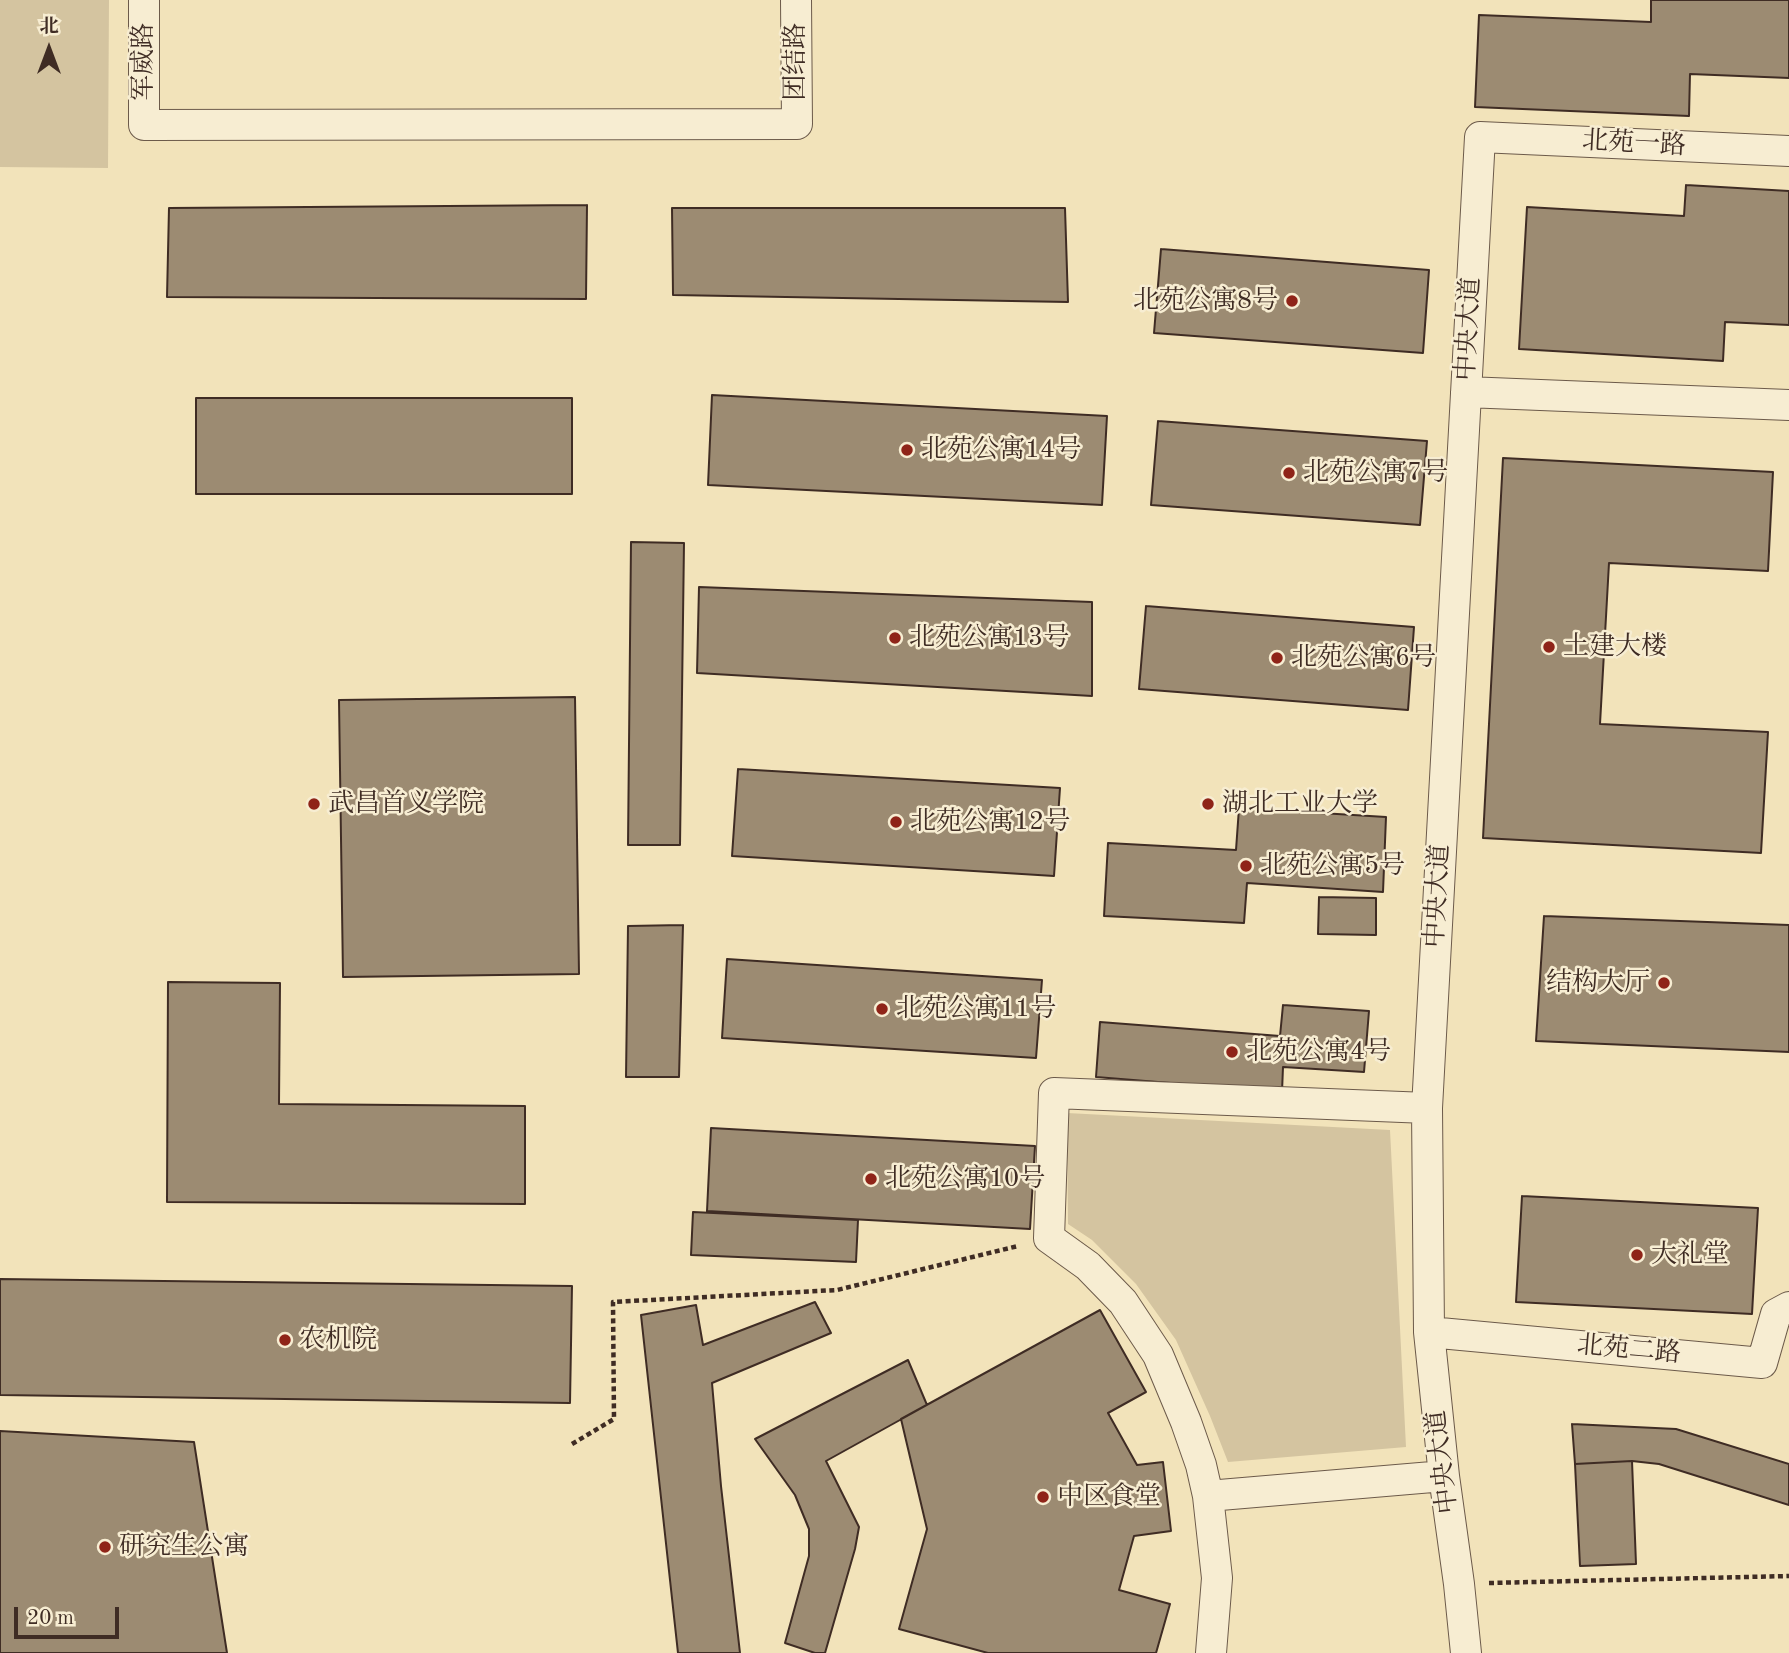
<!DOCTYPE html>
<meta charset="utf-8">
<style>
body{margin:0}
#map{position:relative;width:1789px;height:1653px;overflow:hidden;background:#f2e3ba;font-family:"Old Standard TT","Noto Serif SC",serif}
canvas{display:block}
.north{position:absolute;left:14px;top:14px;width:70px;height:70px;-webkit-text-stroke:5px #f7edd2;paint-order:stroke;rotate:0deg;font-size:19px;font-weight:700;line-height:28px;text-align:center;color:#3f2c24}
.north::after{content:'';display:block;margin:auto;width:24px;height:32px;background:#3f2c24;clip-path:polygon(50% 0,100% 100%,50% 72%,0 100%)}
.scale{position:absolute;left:14px;top:1607px;width:105px;height:32px;box-sizing:border-box;border:4px solid #3f2c24;border-top:0;padding-left:9px;font-size:21px;line-height:24px;white-space:nowrap;color:#3f2c24;-webkit-text-stroke:5px #f7edd2;paint-order:stroke}
</style>
<div id="map">
<canvas width="1789" height="1653"></canvas>
<div class="north">北</div>
<div class="scale">20 m</div>
</div>
<script>
const g = document.querySelector('canvas').getContext('2d');
g.lineJoin = 'round';
function paint(path, color) { g.fillStyle = color; g.fill(path, 'evenodd'); }
const toPath = rows => new Path2D(rows.map(r => 'M' + r).join(''));
function stroke(path, color, width, dash) { g.strokeStyle = color; g.lineWidth = width; g.lineCap = dash ? 'butt' : 'round'; g.setLineDash(dash || []); g.stroke(path); }
function label(font, color, halo, rows, align = 'center') {
  g.font = font + ' "Old Standard TT","Noto Serif SC",serif'; g.lineWidth = 5; g.setLineDash([]); g.textBaseline = 'middle'; g.strokeStyle = halo; g.fillStyle = color; for (const [text, x, y, turn = 0] of rows) {
    g.save(); g.translate(x, y); g.rotate((+turn || 0) * Math.PI / 180); g.textAlign = isNaN(turn) ? turn : align; if (halo) g.strokeText(text, 0, 0); g.fillText(text, 0, 0); g.restore();
  }
}
const green = toPath([
 [0,0,109,0,108,168,0,167],
 [1067,1113,1390,1130,1406,1447,1228,1462,1210,1416,1176,1340,1136,1284,1092,1240,1068,1224]
]);
const building = toPath([
 [1651,0,1789,0,1789,78,1690,74,1689,116,1475,107,1479,15,1651,22,1651,0],
 [1686,185,1789,191,1789,325,1725,322,1723,361,1519,349,1527,207,1684,216,1686,185],
 [587,205,586,299,167,297,169,208,587,205],
 [672,208,1065,208,1068,302,673,295,672,208],
 [1161,249,1429,270,1423,353,1154,333,1161,249],
 [712,395,1107,416,1102,505,708,485,712,395],
 [196,398,572,398,572,494,196,494,196,398],
 [1158,421,1427,441,1420,525,1151,505,1158,421],
 [1503,458,1773,472,1768,571,1609,563,1600,724,1768,732,1761,853,1483,838,1503,458],
 [631,542,684,543,680,845,628,845,631,542],
 [699,587,1092,602,1092,696,697,673,699,587],
 [1146,606,1414,627,1408,710,1139,689,1146,606],
 [575,697,579,974,343,977,339,700,575,697],
 [738,769,1060,788,1054,876,732,856,738,769],
 [1239,808,1386,817,1383,892,1247,883,1244,923,1104,916,1108,843,1236,850,1239,808],
 [1319,897,1376,898,1376,935,1318,934,1319,897],
 [1544,916,1789,925,1789,1052,1536,1041,1544,916],
 [683,925,679,1077,626,1077,628,926,683,925],
 [727,959,1042,980,1036,1058,722,1038,727,959],
 [168,982,280,983,279,1104,525,1106,525,1204,167,1202,168,982],
 [1283,1005,1369,1011,1364,1072,1283,1067,1282,1092,1096,1077,1100,1022,1280,1036,1283,1005],
 [711,1128,1035,1146,1030,1229,707,1211,711,1128],
 [1522,1196,1758,1208,1752,1314,1516,1302,1522,1196],
 [693,1212,858,1220,856,1262,691,1255,693,1212],
 [0,1279,572,1286,570,1403,0,1395,0,1279],
 [815,1302,831,1333,712,1383,721,1486,740,1653,678,1653,641,1315,696,1305,703,1345,815,1302],
 [1100,1310,1146,1392,1108,1413,1137,1465,1163,1462,1171,1531,1134,1536,1119,1590,1170,1604,1156,1653,988,1653,899,1629,927,1529,901,1419,1100,1310],
 [908,1360,927,1405,826,1461,859,1527,855,1549,825,1653,815,1653,785,1643,809,1556,809,1529,795,1495,755,1439,908,1360],
 [1572,1424,1676,1429,1789,1464,1789,1505,1659,1464,1632,1461,1575,1464,1572,1424],
 [0,1431,194,1442,227,1653,0,1653,0,1431],
 [1632,1461,1636,1564,1580,1566,1575,1464,1632,1461]
]);
const path = toPath([
 [572,1444,614,1419,613,1302,837,1290,1018,1246],
 [1489,1583,1789,1576]
]);
const street = toPath([
 [144,0,144,125,797,124,796,0],
 [1466,392,1789,405],
 [1429,1332,1762,1363,1776,1314,1789,1307],
 [1208,1496,1444,1476],
 [1211,1653,1217,1578,1208,1496,1201,1465,1186,1422,1158,1355,1123,1302,1088,1266,1049,1238,1054,1093,1427,1108],
 [1466,1653,1459,1584,1444,1476,1429,1332,1427,1108,1480,137,1789,151]
]);
const markers = [
 [1292,301,7,"#8f2418"],
 [907,450,7,"#8f2418"],
 [1289,473,7,"#8f2418"],
 [895,638,7,"#8f2418"],
 [1549,647,7,"#8f2418"],
 [1277,658,7,"#8f2418"],
 [314,804,7,"#8f2418"],
 [1208,804,7,"#8f2418"],
 [896,822,7,"#8f2418"],
 [1246,866,7,"#8f2418"],
 [1664,983,7,"#8f2418"],
 [882,1009,7,"#8f2418"],
 [1232,1052,7,"#8f2418"],
 [871,1179,7,"#8f2418"],
 [1637,1255,7,"#8f2418"],
 [285,1340,7,"#8f2418"],
 [1043,1497,7,"#8f2418"],
 [105,1547,7,"#8f2418"]
];
const streetNames = [
 ["军威路",144,62,-90],
 ["团结路",796,62,-90],
 ["北苑一路",1634,144,3],
 ["中央大道",1469,329,-87],
 ["中央大道",1438,896,-87],
 ["北苑二路",1629,1350,5],
 ["中央大道",1443,1462,-97]
];
const poiNames = [
 ["北苑公寓8号",1278,301,"right"],
 ["北苑公寓14号",921,450],
 ["北苑公寓7号",1303,473],
 ["北苑公寓13号",909,638],
 ["土建大楼",1563,647],
 ["北苑公寓6号",1291,658],
 ["武昌首义学院",328,804],
 ["湖北工业大学",1222,804],
 ["北苑公寓12号",910,822],
 ["北苑公寓5号",1260,866],
 ["结构大厅",1650,983,"right"],
 ["北苑公寓11号",896,1009],
 ["北苑公寓4号",1246,1052],
 ["北苑公寓10号",885,1179],
 ["大礼堂",1651,1255],
 ["农机院",299,1340],
 ["中区食堂",1057,1497],
 ["研究生公寓",119,1547]
];
paint(green, '#d4c4a0');
paint(building, '#9c8b72');
stroke(building, '#3f2c24', 2);
stroke(street, '#6c5a4a', 32);
stroke(path, '#3f2c24', 4.5, [5, 3.5]);
stroke(street, '#f7edd2', 30);
for (const [x, y, r, color] of markers) { const dot = new Path2D(); dot.arc(x, y, r, 0, 2 * Math.PI); g.fillStyle = color; g.fill(dot); stroke(dot, '#f7edd2', 2.5); }
label('26px', '#3f2c24', '#f7edd2', streetNames);
label('26px', '#3f2c24', '#f7edd2', poiNames, 'left');
</script>
